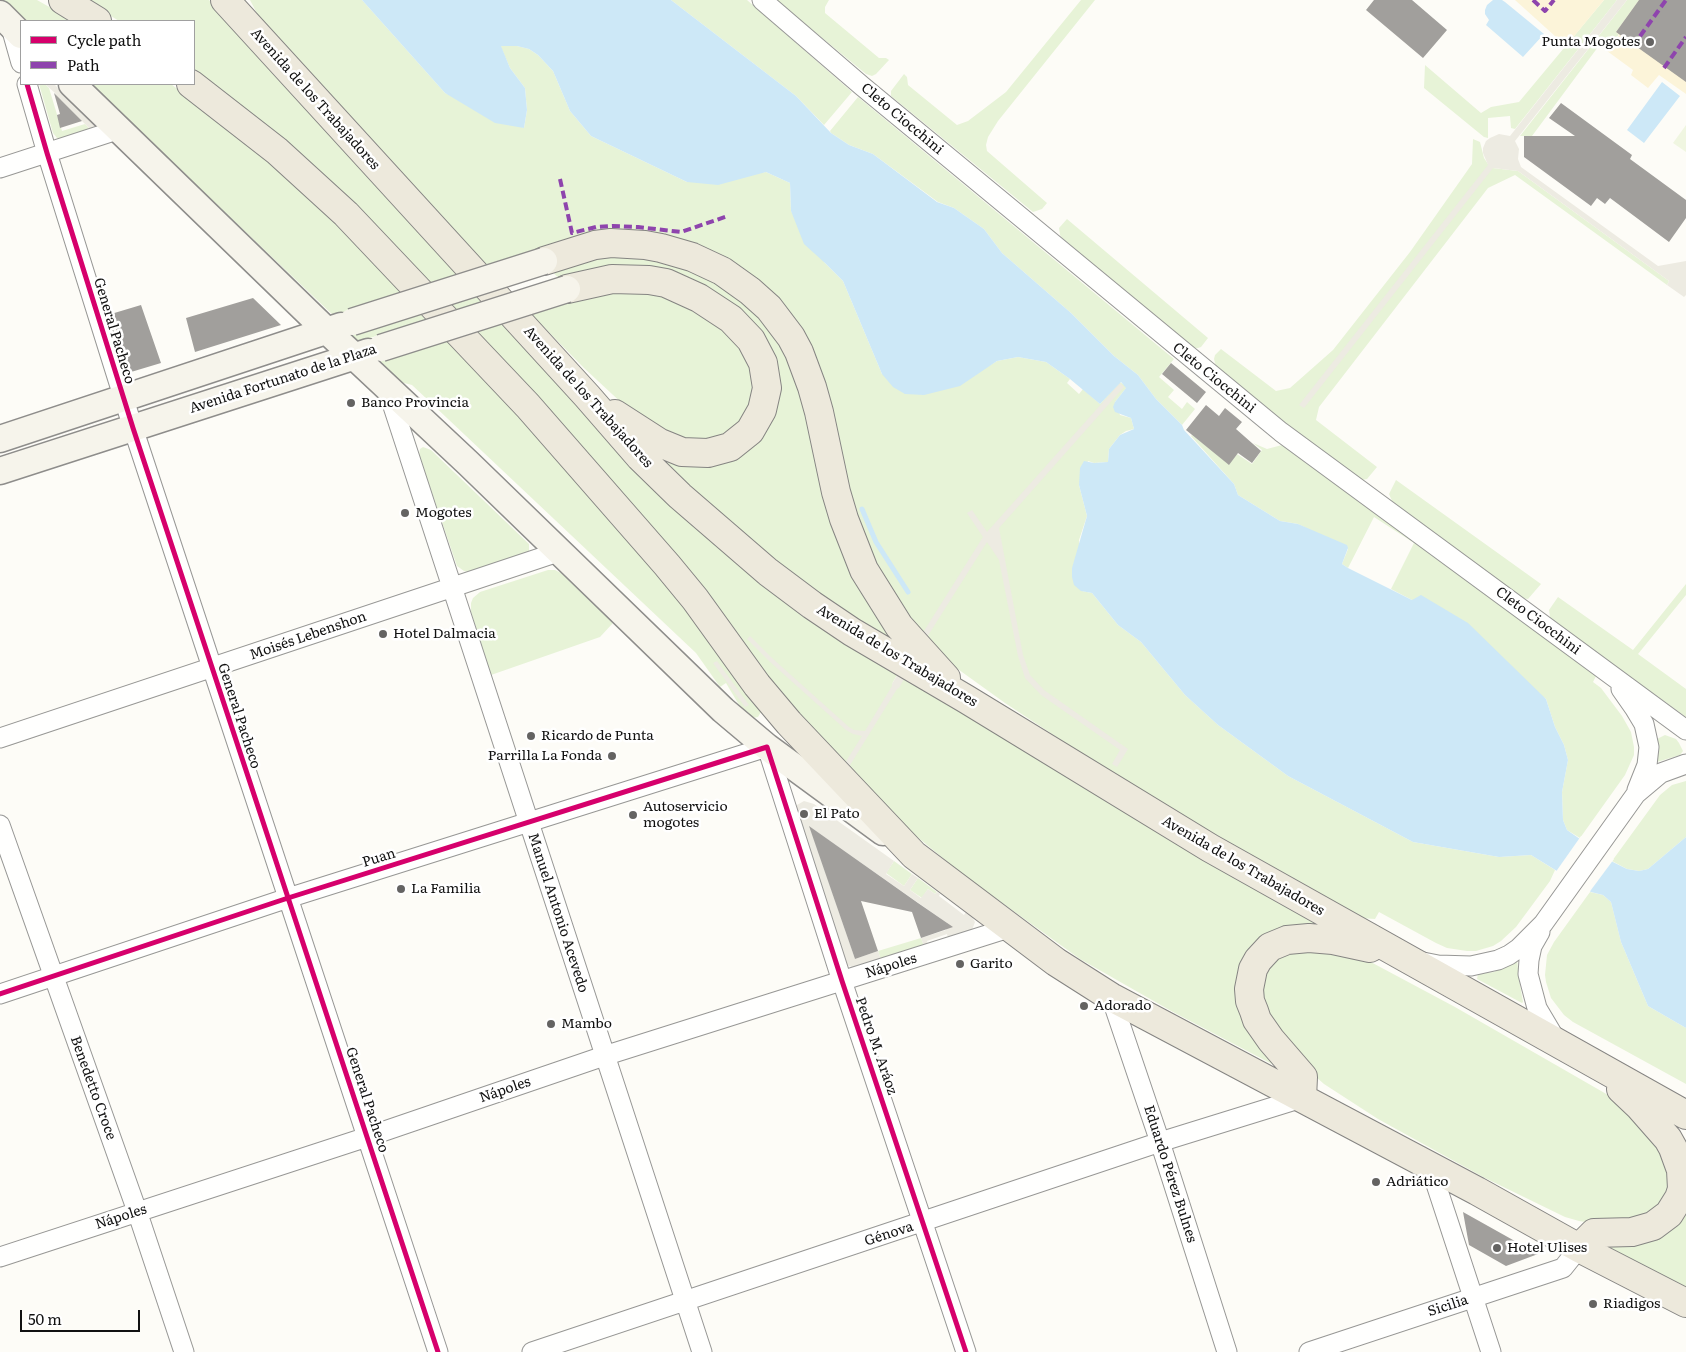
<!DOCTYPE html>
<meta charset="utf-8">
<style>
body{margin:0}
#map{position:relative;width:1686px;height:1352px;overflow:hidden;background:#fdfcf7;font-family:Literata,serif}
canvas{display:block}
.legend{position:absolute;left:20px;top:20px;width:175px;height:65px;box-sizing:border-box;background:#fff;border:1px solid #a0a0a0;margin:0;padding:6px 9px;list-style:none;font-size:15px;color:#111}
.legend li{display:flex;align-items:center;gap:10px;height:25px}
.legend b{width:25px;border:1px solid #a0a0a0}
.scale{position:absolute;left:20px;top:1310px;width:120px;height:22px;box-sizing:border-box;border:2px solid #111;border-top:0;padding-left:6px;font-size:15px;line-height:18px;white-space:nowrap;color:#111;-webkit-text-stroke:4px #fff;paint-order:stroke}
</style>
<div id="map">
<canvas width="1686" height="1352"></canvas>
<ul class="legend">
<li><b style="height:6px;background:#d6006c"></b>Cycle path</li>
<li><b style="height:6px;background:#8e44ad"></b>Path</li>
</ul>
<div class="scale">50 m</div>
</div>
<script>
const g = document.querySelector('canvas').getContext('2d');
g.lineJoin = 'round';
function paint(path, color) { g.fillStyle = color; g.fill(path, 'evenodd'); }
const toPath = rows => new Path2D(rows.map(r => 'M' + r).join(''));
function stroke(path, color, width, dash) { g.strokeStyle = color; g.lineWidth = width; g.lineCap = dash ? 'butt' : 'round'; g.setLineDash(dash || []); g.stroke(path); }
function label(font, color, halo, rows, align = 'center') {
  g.font = font + ' Literata,serif'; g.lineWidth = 5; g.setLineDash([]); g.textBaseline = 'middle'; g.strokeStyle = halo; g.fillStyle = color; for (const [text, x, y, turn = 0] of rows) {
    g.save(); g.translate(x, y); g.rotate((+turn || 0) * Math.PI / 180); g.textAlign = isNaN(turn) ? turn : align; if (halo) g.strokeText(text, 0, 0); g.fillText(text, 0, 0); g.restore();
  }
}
const green = toPath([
 [2,0,37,0,74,21,24,21],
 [85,0,209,0,556,381,898,673,892,684,905,678,1337,934,1244,968,1291,1074,1173,1012,1080,959,962,874,892,816,779,693,705,591,678,556,537,397,276,134,237,102,194,71,194,21,119,21],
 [250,0,362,0,445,93,524,128,527,110,525,88,510,68,500,45,517,46,529,49,538,55,553,71,570,111,591,136,687,182,766,172,790,183,791,211,825,263,843,281,882,374,987,367,997,361,1018,357,1046,362,1070,379,1067,383,1079,394,1083,389,1100,404,1120,382,1127,387,1115,402,1120,415,1131,418,1134,429,1126,431,1120,435,1109,449,1108,462,1094,463,1088,461,1079,485,1087,516,1079,540,1082,591,1092,593,1118,625,1141,642,1185,695,1218,725,1288,776,1413,842,1499,857,1531,855,1555,870,1550,881,1516,927,1501,941,1493,946,1476,951,1467,951,1447,948,1436,943,1379,912,1375,919,1360,918,1266,867,1131,786,1005,703,930,649,868,558,812,364,687,246,488,266,464,245,263,25],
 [671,0,747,0,852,92,824,125,796,96],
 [776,0,829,0,825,7,825,13,879,58,886,58,889,60,876,74,872,76,866,74],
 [1081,0,1095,0,998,121,988,137,986,145,987,151,1047,203,1042,209,1033,212,891,96,891,91,904,74,907,77,908,85,957,125,968,121,1006,92],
 [1604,0,1617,0,1515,129,1511,128,1510,116,1488,118,1488,138,1484,137,1424,88,1425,65,1481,113,1491,107,1519,102],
 [1627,0,1639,0,1616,32,1619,34,1609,49,1598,47,1532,136,1520,136],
 [39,84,45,84,49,88,62,131,85,124,91,130,60,139,57,138,53,133],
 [90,84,171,84,267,158,339,225,499,394,677,595,756,704,761,712,758,717,753,718,742,710,726,683,720,687,696,653,412,385,400,382,382,364,381,361,389,356,392,359,413,352,392,331,370,338,373,342,362,345,350,334,360,330,364,333,386,325,366,305,342,313,346,316,335,317],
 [858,97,1174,359,1159,377,1174,390,1168,397,1182,409,1187,402,1195,409,1182,425,1156,399,1138,375,1114,356,1071,313,1002,253,984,229,954,208,938,202,873,154,849,145,831,133,830,131],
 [1473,139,1480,142,1484,158,1488,164,1493,168,1518,171,1669,281,1667,285,1515,175,1488,188,1319,407,1316,420,1377,467,1367,479,1362,480,1287,425,1216,367,1214,359,1215,355,1221,349,1276,391,1290,388,1333,350,1410,252,1472,164],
 [1067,219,1208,338,1201,347,1198,348,1191,348,1062,238,1060,235,1059,228],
 [636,252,716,277,778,331,898,647,796,578,689,489,645,444,681,459,771,409,724,304,561,281,550,269,564,264],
 [616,288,667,294,729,329,759,376,741,431,693,447,626,407,584,368,531,314],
 [1192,435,1229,464,1237,454,1252,464,1262,450,1253,443,1267,449,1282,445,1596,676,1593,682,1601,688,1622,716,1631,732,1634,747,1634,755,1625,775,1580,838,1567,830,1563,820,1562,792,1568,760,1564,745,1555,727,1546,699,1412,600,1391,589,1414,543,1374,517,1348,568,1342,564,1348,549,1298,524,1280,521,1238,495,1234,484,1191,436],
 [423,447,431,450,529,544,529,552,468,572,464,571,457,566,419,455,420,449],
 [1396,480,1541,584,1528,599,1521,598,1393,503,1389,494],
 [548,570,555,570,561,573,613,623,600,637,491,675,471,612,471,603,473,598,480,592],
 [1686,584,1686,595,1638,654,1686,689,1686,717,1551,620,1550,617,1549,610,1558,597,1633,650],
 [1665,735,1676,739,1679,743,1683,751,1680,755,1657,762,1657,739],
 [1686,781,1686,837,1648,869,1639,871,1627,869,1612,861,1660,795,1672,785],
 [894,861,912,874,904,886,886,873],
 [918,878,937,892,935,894,928,889,922,898,910,890],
 [1590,892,1603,895,1611,902,1621,942,1648,1006,1686,1028,1686,1084,1573,1022,1564,1015,1551,998,1546,982,1545,975,1547,955,1554,942],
 [921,938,924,946,881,960,878,951],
 [1291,944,1367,960,1455,1007,1615,1099,1646,1123,1676,1177,1652,1217,1597,1224,1579,1221,1565,1217,1485,1178,1378,1119,1324,1084,1283,1048,1255,982],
 [1517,960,1520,985,1523,1002,1522,1003,1477,979,1478,974,1494,972],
 [1686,1194,1686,1287,1601,1244]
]);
const sand = toPath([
 [1515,0,1604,0,1566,46],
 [1639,0,1686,0,1686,94,1659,75,1648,88,1631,75,1633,70,1607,51,1619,35,1616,32]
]);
const pitch = toPath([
 [1686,125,1686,152,1673,143]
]);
const plaza = toPath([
 [1617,0,1627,0,1515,141,1519,149,1518,159,1521,167,1658,266,1686,261,1686,295,1684,297,1667,285,1669,281,1518,171,1493,168,1304,408,1299,405,1488,165,1483,153,1483,148,1486,141,1490,138,1499,134,1510,136],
 [45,84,54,84,94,124,94,128,91,130,61,100,57,101,55,93],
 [1120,383,1124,387,999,528,1023,655,1030,675,1044,690,1128,749,1117,767,1112,764,1120,750,1041,695,1025,678,1018,656,999,560,987,542,929,634,899,688,897,689,847,770,843,766,862,736,853,734,846,730,769,661,747,639,750,636,772,658,849,727,854,730,865,731,892,686,892,684,922,631,924,631,983,537,967,513,972,510,987,532],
 [717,661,749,705,745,707,713,663],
 [804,801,814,804,894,861,886,874,904,886,912,874,918,878,910,890,921,898,928,889,935,894,937,892,940,894,939,896,964,915,966,912,972,917,975,922,972,930,948,938,947,934,927,941,928,945,924,946,921,938,946,930,947,923,810,827,855,959,878,951,881,960,854,968,847,965,795,810,797,805]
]);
const water = toPath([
 [362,0,671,0,796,96,831,133,849,145,873,154,937,202,954,208,984,229,1002,253,1071,313,1114,356,1138,375,1156,399,1182,425,1184,430,1234,484,1238,495,1280,521,1298,524,1347,545,1348,548,1342,564,1348,568,1412,600,1421,595,1468,623,1546,699,1555,727,1564,745,1568,760,1562,792,1563,820,1567,830,1613,862,1627,869,1639,871,1648,869,1686,837,1686,1028,1648,1006,1621,942,1611,902,1603,895,1591,892,1531,855,1499,857,1413,842,1288,776,1218,725,1185,695,1141,642,1118,625,1092,593,1081,591,1074,585,1072,577,1072,568,1087,516,1079,485,1080,468,1084,461,1094,463,1108,462,1109,449,1120,435,1134,429,1131,418,1115,412,1113,407,1115,402,1126,388,1121,382,1100,404,1070,379,1046,362,1018,357,997,361,960,386,924,395,905,394,893,387,882,374,843,281,825,263,804,244,791,211,790,183,766,172,718,185,687,182,591,136,570,111,553,71,538,55,529,49,517,46,501,46,510,68,525,88,527,110,524,128,495,123,445,93],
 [1493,0,1502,0,1505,2,1544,34,1523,57,1486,25,1489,20,1485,14,1485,10,1487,5],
 [1662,82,1680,96,1644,143,1627,130]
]);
const pier = toPath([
 [1581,836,1614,859,1588,894,1555,873]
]);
const stream = toPath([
 [862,509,876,542,908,592]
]);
const building = toPath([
 [1374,0,1412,0,1447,30,1423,58,1366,10],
 [1639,0,1686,0,1686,82,1616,32],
 [54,93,82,121,60,128,57,115,60,114],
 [1561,103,1632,155,1630,159,1686,200,1686,218,1669,242,1610,198,1605,204,1597,198,1591,206,1524,157,1524,136,1575,136,1549,118],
 [253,298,281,325,195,352,186,318],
 [141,305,161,363,131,372,111,314],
 [1171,363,1206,392,1197,403,1162,374],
 [1206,405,1219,416,1225,408,1242,422,1236,429,1261,451,1252,463,1238,453,1229,465,1186,430],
 [809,826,918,903,953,927,921,938,912,912,861,901,878,951,855,959],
 [1463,1212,1538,1254,1506,1266,1469,1245]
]);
const minor = toPath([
 [762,0,862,86,1281,432,1686,730],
 [10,24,21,63],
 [27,84,47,153,133,428,438,1352],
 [0,168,120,129],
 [387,388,702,1352],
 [1621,689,1635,709,1644,724,1649,747,1647,765,1637,790],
 [0,738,558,552],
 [0,825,137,1211,184,1352],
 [1540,932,1532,946,1529,960,1528,974,1537,1008,1556,1040],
 [1423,962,1438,965,1471,966,1498,960,1509,955,1519,948,1543,924,1636,794,1661,773,1686,764],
 [0,994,288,898,767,747,842,981,966,1352],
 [1111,997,1160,1142,1227,1352],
 [1430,1166,1491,1352],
 [0,1257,367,1137,604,1056,1012,927],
 [532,1352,1160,1142,1302,1098],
 [1309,1352,1563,1268,1579,1248]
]);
const secondary = toPath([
 [0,14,21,35],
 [72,84,326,330,468,463,723,710,767,747,883,832],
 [0,439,341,326],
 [0,471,368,352]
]);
const primary = toPath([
 [63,0,97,21],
 [225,0,587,396,640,457,680,496,768,572,812,605,852,632,966,699,1210,848,1686,1115],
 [191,84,277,151,346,214,528,406,667,565,695,599,757,685,789,723,914,855,1056,962,1111,997,1477,1191,1579,1248,1686,1303],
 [544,261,595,245,611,243,645,245,661,248,692,257,722,271,750,291,769,308,791,337,799,352,812,387,819,412,836,492,844,519,864,570,899,626,946,678],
 [567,289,612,279,649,280,666,283,699,298,731,319,751,340,763,363,767,388,762,410,750,431,730,447,708,453,682,452,660,443,615,414],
 [1302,1098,1303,1077,1271,1040,1257,1020,1254,1011,1250,1001,1249,989,1253,969,1258,960,1270,947,1287,940,1309,938,1333,940,1370,948],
 [1579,1248,1594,1233,1632,1232,1653,1226,1669,1214,1679,1198,1682,1189,1681,1170,1673,1148,1668,1139,1639,1106,1621,1089]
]);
const secondaryBridge = toPath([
 [352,322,544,261],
 [381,348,567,289]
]);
const quiet = toPath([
 [1533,0,1545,11,1554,0],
 [1633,46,1666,0],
 [1664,68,1686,37],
 [560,179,572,233,596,227,613,226,638,227,681,232,728,216]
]);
const cycleway = toPath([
 [27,84,47,153,133,428,438,1352],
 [0,994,288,898,767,747,842,981,966,1352]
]);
const markers = [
 [1650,42,5,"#646362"],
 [351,403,5,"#646362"],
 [405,513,5,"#646362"],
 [383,634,5,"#646362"],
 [531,736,5,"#646362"],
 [612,756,5,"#646362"],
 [804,814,5,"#646362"],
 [633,815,5,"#646362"],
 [401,889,5,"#646362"],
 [960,964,5,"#646362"],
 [1084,1006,5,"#646362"],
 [551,1024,5,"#646362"],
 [1376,1182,5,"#646362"],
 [1497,1248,5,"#646362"],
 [1593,1304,5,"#646362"]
];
const poiNames = [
 ["Punta Mogotes",1640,42,"right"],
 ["Banco Provincia",361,403],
 ["Mogotes",415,513],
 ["Hotel Dalmacia",393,634],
 ["Ricardo de Punta",541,736],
 ["Parrilla La Fonda",602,756,"right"],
 ["Autoservicio",643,807],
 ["mogotes",643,823],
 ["El Pato",814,814],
 ["La Familia",411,889],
 ["Garito",970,964],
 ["Adorado",1094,1006],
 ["Mambo",561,1024],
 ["Adriático",1386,1182],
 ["Hotel Ulises",1507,1248],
 ["Riadigos",1603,1304]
];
const streetNames = [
 ["Avenida de los Trabajadores",315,99,48],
 ["Cleto Ciocchini",902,119,40],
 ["General Pacheco",114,331,73],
 ["Cleto Ciocchini",1214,378,39],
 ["Avenida Fortunato de la Plaza",283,379,-18],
 ["Avenida de los Trabajadores",588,397,48],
 ["Cleto Ciocchini",1538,621,37],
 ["Moisés Lebenshon",308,636,-19],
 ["Avenida de los Trabajadores",897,656,31],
 ["General Pacheco",239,716,72],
 ["Puan",379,858,-17],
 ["Avenida de los Trabajadores",1243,866,30],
 ["Manuel Antonio Acevedo",558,913,72],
 ["Nápoles",891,966,-18],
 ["Pedro M. Aráoz",876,1046,71],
 ["Benedetto Croce",93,1088,70],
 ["Nápoles",505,1090,-19],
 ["General Pacheco",367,1100,72],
 ["Eduardo Pérez Bulnes",1170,1174,72],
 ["Nápoles",121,1217,-18],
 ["Génova",889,1234,-18],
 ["Sicilia",1448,1306,-18]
];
paint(green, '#e7f3d7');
paint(sand, '#fcf4d9');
paint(pitch, '#f0f6e1');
paint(plaza, '#edebe2');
paint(water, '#cde8f7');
paint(pier, '#fdfcf7');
stroke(stream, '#cde8f7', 5);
paint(building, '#a19f9c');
stroke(minor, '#979795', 21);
stroke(secondary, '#8e8d8b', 29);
stroke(primary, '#858482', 30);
stroke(minor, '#fffffe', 19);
stroke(secondary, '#f6f4eb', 26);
stroke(primary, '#ede9dc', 28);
stroke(secondaryBridge, '#8e8d8b', 29, []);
stroke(secondaryBridge, '#f6f4eb', 26);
stroke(quiet, '#8e44ad', 4, [8, 4]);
stroke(cycleway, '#d6006c', 5);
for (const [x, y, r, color] of markers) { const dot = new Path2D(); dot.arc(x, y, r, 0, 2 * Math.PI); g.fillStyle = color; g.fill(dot); stroke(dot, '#fff', 2); }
label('14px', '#111', '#fff', poiNames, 'left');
label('14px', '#111', '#fff', streetNames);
</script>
